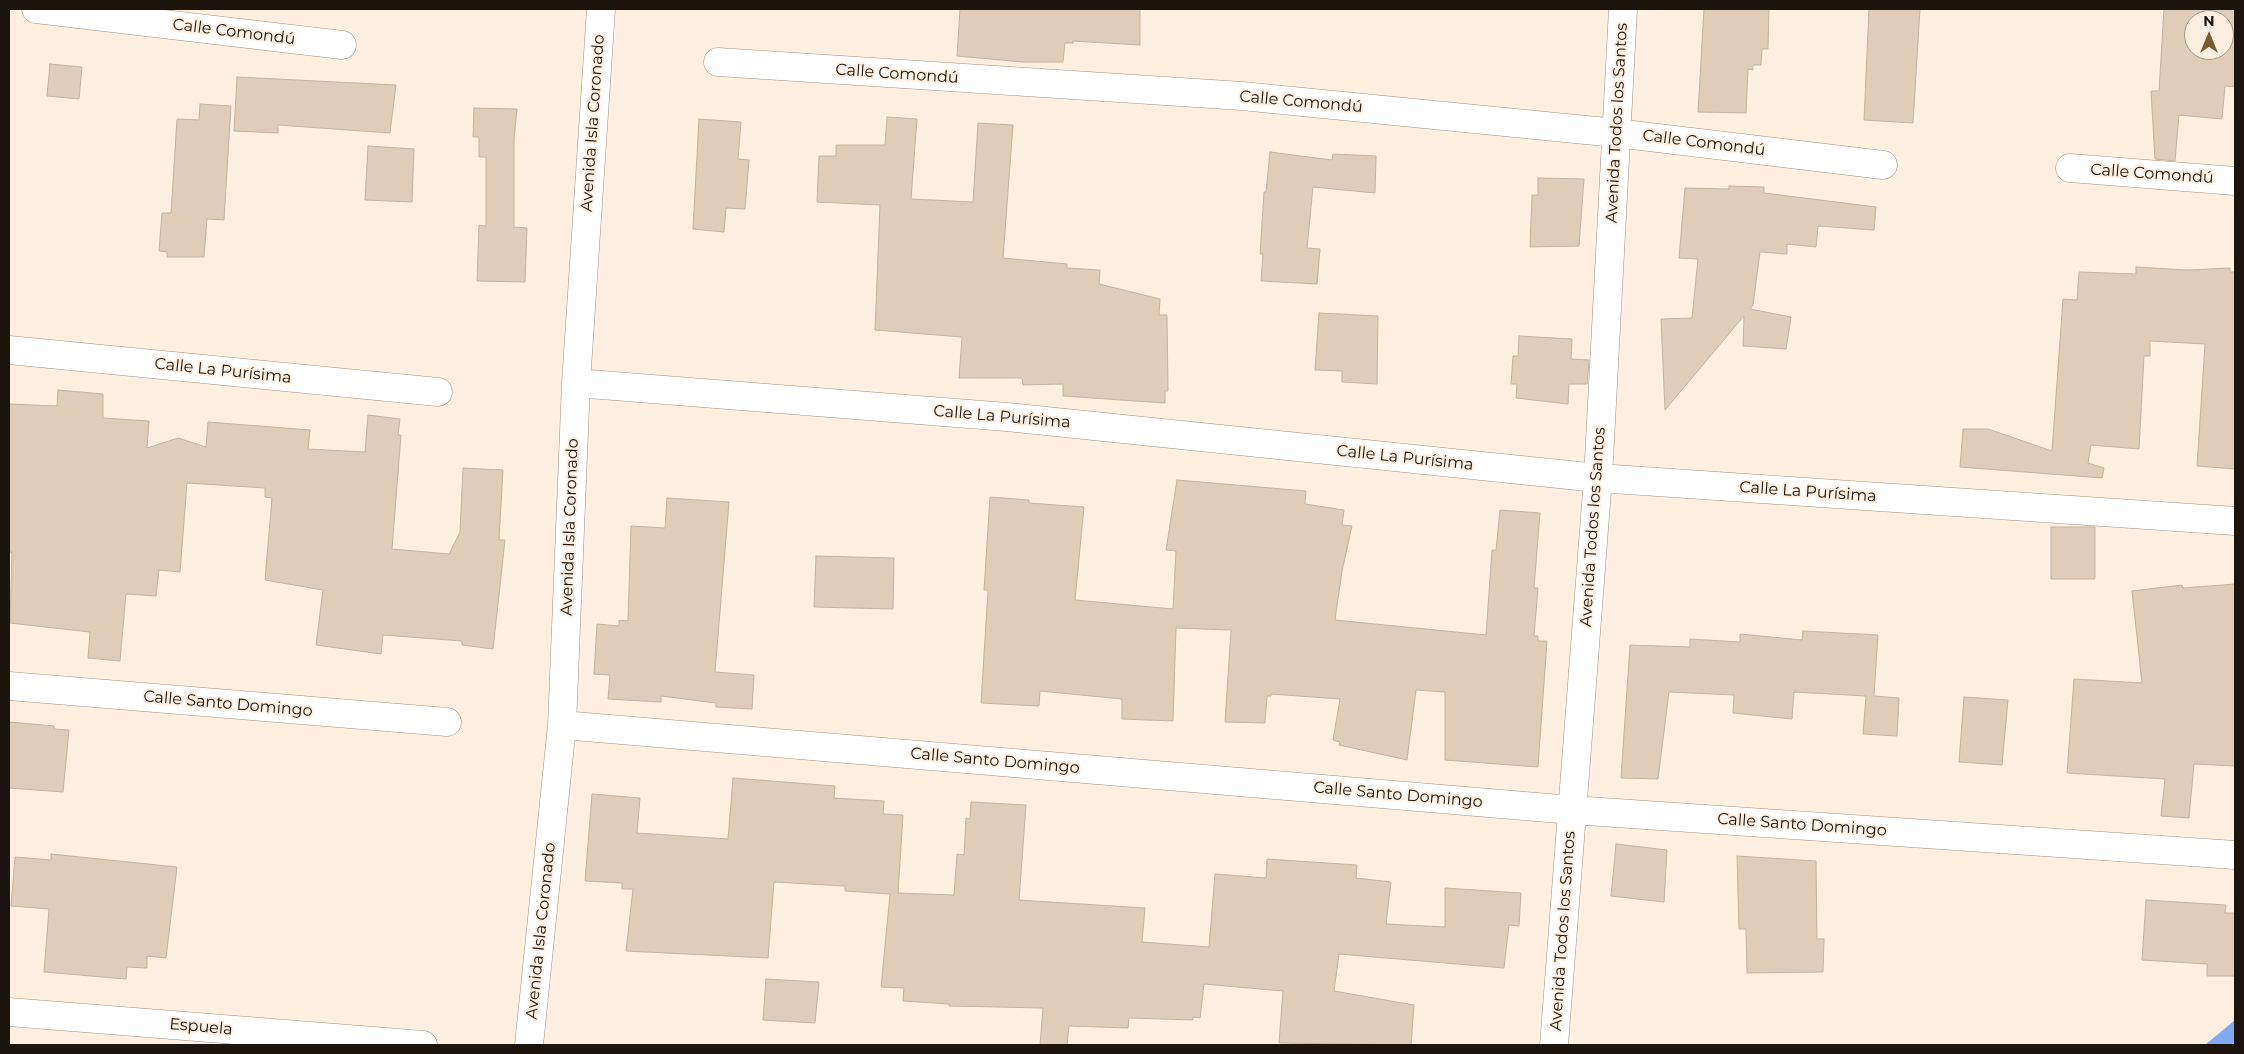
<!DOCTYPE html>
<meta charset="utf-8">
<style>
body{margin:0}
#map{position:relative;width:2244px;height:1054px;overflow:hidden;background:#feefe0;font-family:Montserrat,sans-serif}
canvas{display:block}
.frame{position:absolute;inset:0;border:10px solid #1b150e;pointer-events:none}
.north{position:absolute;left:2184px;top:10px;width:50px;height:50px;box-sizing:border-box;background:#feefe0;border:1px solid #a3988c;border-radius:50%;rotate:0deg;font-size:14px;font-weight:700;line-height:20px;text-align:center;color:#1b150e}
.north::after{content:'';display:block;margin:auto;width:18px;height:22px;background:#785c2f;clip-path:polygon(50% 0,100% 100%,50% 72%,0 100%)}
</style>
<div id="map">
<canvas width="2244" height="1054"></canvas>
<div class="frame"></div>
<div class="north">N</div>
</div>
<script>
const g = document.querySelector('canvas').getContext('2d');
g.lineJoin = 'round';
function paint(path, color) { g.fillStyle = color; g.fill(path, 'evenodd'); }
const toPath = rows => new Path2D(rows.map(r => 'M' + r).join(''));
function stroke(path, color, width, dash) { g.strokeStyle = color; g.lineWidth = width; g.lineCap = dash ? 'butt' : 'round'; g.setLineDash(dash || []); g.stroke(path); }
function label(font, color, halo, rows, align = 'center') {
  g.font = font + ' Montserrat,sans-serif'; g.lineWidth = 4; g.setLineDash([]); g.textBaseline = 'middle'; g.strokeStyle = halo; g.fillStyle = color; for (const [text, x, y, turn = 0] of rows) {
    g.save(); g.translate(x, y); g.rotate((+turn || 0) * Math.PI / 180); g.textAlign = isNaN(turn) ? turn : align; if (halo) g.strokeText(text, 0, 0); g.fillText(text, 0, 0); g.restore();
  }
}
const water = toPath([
 [2235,1020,2235,1045,2205,1045]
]);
const building = toPath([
 [960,9,1140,9,1140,45,1073,41,1073,43,1065,43,1063,62,1023,62,957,56,960,9],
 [1704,9,1769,9,1768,49,1762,49,1761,65,1753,65,1753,70,1748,69,1746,113,1698,112,1704,9],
 [1869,9,1920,9,1913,123,1864,120,1869,9],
 [2164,9,2235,9,2235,87,2225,86,2222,119,2179,115,2175,161,2155,159,2151,91,2159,91,2164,9],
 [2194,20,2224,20,2224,50,2194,50,2194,20],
 [50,64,82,67,79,99,47,96,50,64],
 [237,77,396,85,390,133,278,125,278,133,234,131,237,77],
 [200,104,231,106,224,220,207,219,204,257,167,257,167,252,159,251,162,213,171,213,177,119,199,120,200,104],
 [474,108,517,109,514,139,514,227,527,228,525,282,477,281,479,225,486,226,486,157,479,157,479,137,473,137,474,108],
 [887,117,917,119,911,199,973,202,978,123,1013,125,1003,258,1067,264,1067,268,1100,270,1099,284,1160,299,1159,315,1167,315,1168,391,1165,391,1165,403,1063,396,1063,384,1023,385,1022,378,959,378,962,337,875,330,880,205,817,202,819,156,836,156,836,145,885,145,887,117],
 [699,119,741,122,738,159,749,160,745,209,726,208,724,232,693,229,699,119],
 [368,146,414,149,412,202,365,200,368,146],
 [1270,152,1332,160,1333,154,1376,156,1375,193,1313,187,1307,248,1320,249,1317,284,1261,281,1263,254,1260,254,1264,192,1266,192,1270,152],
 [1538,178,1584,179,1579,246,1530,247,1532,195,1538,195,1538,178],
 [1729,186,1764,187,1764,193,1876,207,1874,230,1818,226,1816,247,1787,244,1787,254,1760,252,1753,305,1750,309,1791,317,1786,349,1743,346,1744,316,1665,410,1661,319,1692,318,1698,259,1679,258,1685,188,1729,189,1729,186],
 [2136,267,2188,270,2230,268,2230,272,2235,272,2235,469,2197,466,2205,344,2150,341,2150,356,2144,356,2139,449,2091,445,2088,463,2104,468,2102,478,1960,467,1963,429,1988,429,2052,451,2063,299,2077,300,2079,272,2136,274,2136,267],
 [1319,313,1378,316,1377,384,1342,382,1342,371,1315,370,1319,313],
 [1519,336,1572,339,1571,359,1589,360,1587,384,1569,384,1568,404,1516,398,1517,384,1511,384,1513,356,1518,356,1519,336],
 [58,390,103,394,103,418,149,421,147,448,178,438,206,447,208,422,310,430,308,449,365,452,368,415,400,419,398,435,401,435,392,549,449,554,460,532,463,468,503,470,499,540,505,540,493,649,462,645,462,641,383,635,381,654,316,645,323,590,265,580,272,498,265,497,265,488,187,483,180,572,159,570,156,596,126,594,120,661,88,658,90,632,10,623,12,552,9,552,9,404,57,406,58,390],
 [1177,480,1306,491,1305,504,1344,510,1342,525,1352,526,1342,571,1335,620,1486,635,1492,550,1496,550,1500,510,1540,513,1534,588,1538,588,1534,636,1538,636,1538,641,1547,641,1538,767,1445,760,1445,692,1416,690,1407,760,1339,745,1340,742,1333,740,1340,699,1271,694,1271,696,1267,696,1265,723,1225,722,1231,630,1176,628,1173,721,1122,719,1122,699,1040,691,1039,706,981,703,988,590,984,590,990,497,1029,500,1029,503,1084,507,1075,600,1173,609,1176,551,1166,550,1177,480],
 [667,498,729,502,715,672,754,675,752,709,716,707,716,703,661,696,661,702,608,699,610,675,594,674,597,624,619,626,619,620,628,621,631,526,665,528,667,498],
 [2051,527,2095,527,2095,579,2051,579,2051,527],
 [816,556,894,558,893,609,814,607,816,556],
 [2235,584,2235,766,2194,764,2189,818,2161,816,2165,779,2067,773,2074,679,2142,683,2132,591,2182,585,2183,588,2235,584],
 [1803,631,1878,635,1874,696,1899,698,1897,736,1863,734,1866,696,1794,692,1792,719,1733,713,1734,695,1669,692,1658,779,1621,778,1630,645,1690,647,1690,639,1740,642,1740,634,1802,640,1803,631],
 [1964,697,2008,700,2002,765,1959,762,1964,697],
 [9,722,54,726,54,729,69,730,63,792,9,788,9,722],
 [733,778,835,786,834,798,884,801,883,814,903,815,898,893,954,895,957,854,964,855,966,818,970,819,971,802,1026,805,1019,900,1145,908,1142,942,1209,947,1215,874,1266,878,1267,859,1357,865,1356,878,1391,882,1386,924,1445,927,1445,888,1521,893,1519,926,1509,925,1504,968,1339,954,1334,991,1414,1005,1411,1045,1279,1043,1283,991,1204,984,1200,1018,1193,1017,1193,1020,1129,1018,1128,1028,1069,1026,1067,1045,1040,1045,1043,1008,949,1006,949,1004,903,1001,904,988,881,987,890,894,845,891,845,886,774,882,768,958,626,951,633,889,622,889,622,883,585,881,592,794,640,798,637,833,728,839,733,778],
 [1616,844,1667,850,1664,902,1611,896,1616,844],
 [51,854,177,867,166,958,147,956,147,968,127,967,126,979,44,972,49,909,11,906,15,857,51,860,51,854],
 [1737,856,1816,861,1817,939,1824,939,1823,972,1747,973,1746,929,1739,929,1737,856],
 [2146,900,2226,905,2225,913,2235,913,2235,976,2207,976,2207,964,2142,960,2146,900],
 [766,979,819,982,815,1023,763,1020,766,979]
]);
const minor = toPath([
 [36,9,342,45],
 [718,62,1242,96,1616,133,1883,165],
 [2070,168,2235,181],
 [9,350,438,392],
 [576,383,1007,417,1598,478,2235,521],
 [9,686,447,722],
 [562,725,1572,810,2235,855],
 [9,1012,423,1045],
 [529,1045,562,725,576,383,601,9],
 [1554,1045,1598,478,1623,9]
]);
const streetNames = [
 ["Calle Comondú",234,32,7],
 ["Calle Comondú",897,74,4],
 ["Calle Comondú",1301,102,5],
 ["Avenida Isla Coronado",593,123,-86],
 ["Avenida Todos los Santos",1617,123,-87],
 ["Calle Comondú",1704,143,7],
 ["Calle Comondú",2152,174,4],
 ["Calle La Purísima",223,371,6],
 ["Calle La Purísima",1002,417,5],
 ["Calle La Purísima",1405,458,6],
 ["Calle La Purísima",1808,492,4],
 ["Avenida Isla Coronado",570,527,-88],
 ["Avenida Todos los Santos",1593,527,-86],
 ["Calle Santo Domingo",228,704,5],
 ["Calle Santo Domingo",995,761,5],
 ["Calle Santo Domingo",1398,795,5],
 ["Calle Santo Domingo",1802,825,4],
 ["Avenida Isla Coronado",541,931,-84],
 ["Avenida Todos los Santos",1563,931,-86],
 ["Espuela",201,1027,5]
];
paint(water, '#80abf2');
paint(building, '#dfcdba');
stroke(building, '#c4b3a1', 1);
stroke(minor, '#a29180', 29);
stroke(minor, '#fff', 28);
label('16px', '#1b150e', '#feefe0', streetNames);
</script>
